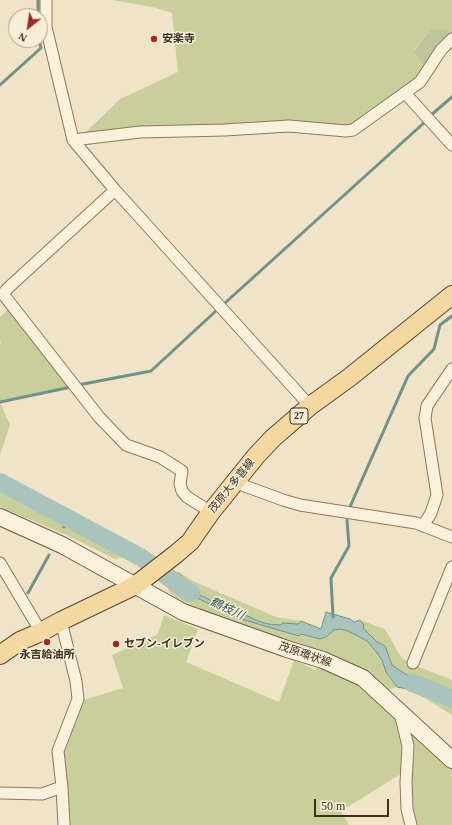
<!DOCTYPE html>
<meta charset="utf-8">
<style>
body{margin:0}
#map{position:relative;width:452px;height:825px;overflow:hidden;background:#f0e4c8;font-family:"Times New Roman",serif}
canvas{display:block}
.north{position:absolute;left:8px;top:8px;width:40px;height:40px;box-sizing:border-box;background:#f7eed8;border:1px solid #ada18e;border-radius:50%;rotate:210deg;font-size:11px;font-weight:700;line-height:16px;text-align:center;color:#3d2e20}
.north::after{content:'';display:block;margin:auto;width:14px;height:18px;background:#9e2a2b;clip-path:polygon(50% 0,100% 100%,50% 72%,0 100%)}
.scale{position:absolute;left:314px;top:799px;width:75px;height:18px;box-sizing:border-box;border:2px solid #3d2e20;border-top:0;padding-left:5px;font-size:12px;line-height:14px;white-space:nowrap;color:#3d2e20;-webkit-text-stroke:3px #f7eed8;paint-order:stroke}
</style>
<div id="map">
<canvas width="452" height="825"></canvas>
<div class="north">N</div>
<div class="scale">50 m</div>
</div>
<script>
const g = document.querySelector('canvas').getContext('2d');
g.lineJoin = 'round';
function paint(path, color) { g.fillStyle = color; g.fill(path, 'evenodd'); }
const toPath = rows => new Path2D(rows.map(r => 'M' + r).join(''));
function stroke(path, color, width, dash) { g.strokeStyle = color; g.lineWidth = width; g.lineCap = dash ? 'butt' : 'round'; g.setLineDash(dash || []); g.stroke(path); }
function label(font, color, halo, rows, align = 'center') {
  g.font = font + ' "Times New Roman","Noto Sans JP",serif'; g.lineWidth = 3; g.setLineDash([]); g.textBaseline = 'middle'; g.strokeStyle = halo; g.fillStyle = color; for (const [text, x, y, turn = 0] of rows) {
    g.save(); g.translate(x, y); g.rotate((+turn || 0) * Math.PI / 180); g.textAlign = isNaN(turn) ? turn : align; if (halo) g.strokeText(text, 0, 0); g.fillText(text, 0, 0); g.restore();
  }
}
const green = toPath([
 [113,0,452,0,452,36,430,30,414,50,425,69,416,82,351,129,86,135,86,132,120,99,178,72,172,13,156,8],
 [9,308,71,387,0,402,10,425,0,455,0,344,1,342,0,340,0,317],
 [0,486,19,497,23,497,67,520,63,527,66,528,69,522,132,555,130,556,115,559,69,536,0,507],
 [179,572,193,581,276,617,301,621,298,624,283,623,280,625,258,621,237,611,232,606,225,603,218,604,190,590,183,585,180,579,182,576,178,573],
 [170,585,241,619,320,639,326,637,334,630,340,629,348,631,367,641,374,649,382,660,386,672,397,687,384,691,176,598,168,591],
 [164,615,198,629,186,662,279,702,294,660,315,670,322,664,362,685,396,717,404,740,404,772,341,811,349,825,66,825,61,752,80,701,123,688,112,655,158,634],
 [360,620,385,629,401,657,409,663,452,680,452,715,410,689,434,694,435,690,413,679,392,665,385,647,377,642,363,628,364,625],
 [408,725,452,764,452,825,414,825,411,806]
]);
const cemetery = toPath([
 [447,29,452,37,425,69,414,51,430,30]
]);
const water = toPath([
 [178,573,182,576,180,579,183,585,190,590,218,604,225,603,232,606,237,611,258,621,269,624,280,625,283,623,298,624,301,621,321,629,326,612,350,619,354,622,360,620,364,625,363,628,377,642,385,646,392,665,413,679,435,690,434,694,397,687,386,672,382,660,374,649,367,641,348,631,340,629,334,630,326,637,320,639,301,634,299,636,241,619,170,585,172,577,178,573]
]);
const stream = toPath([
 [38,16,38,0],
 [0,85,41,48,39,40],
 [430,116,452,97],
 [225,303,426,121],
 [78,385,151,371,218,309],
 [0,402,71,387],
 [349,509,408,376,434,349,440,325,452,316],
 [64,527,69,518],
 [28,593,49,555],
 [333,617,331,578,349,546,347,520]
]);
const river = toPath([
 [0,482,142,558,183,588,191,593],
 [412,683,431,690,452,699]
]);
const street = toPath([
 [46,0,46,27,73,140,115,190,310,406],
 [405,93,452,145],
 [73,140,140,132,225,130,289,126,346,131,353,130,420,82,441,50,452,39],
 [115,190,8,288,3,294,99,417,126,445,160,457,182,471,180,484,182,491,187,497,211,512],
 [236,481,242,485,283,500,300,505,416,523,452,537],
 [423,526,431,513,437,495,425,418,427,406,452,369],
 [0,563,41,632],
 [61,621,76,681,78,699,58,751,62,787,64,825],
 [413,663,452,567],
 [400,713,408,746,406,782,407,809,411,825],
 [0,793,42,794,62,787]
]);
const secondary = toPath([
 [0,517,62,545,183,612,287,649,323,660,363,678,452,760]
]);
const primary = toPath([
 [0,655,20,641,41,632,61,621,136,585,176,554,190,542,211,512,256,456,273,438,310,406,350,377,452,295]
]);
const markers = [
 [154,39,4,"#9e2a2b"],
 [47,642,4,"#9e2a2b"],
 [116,644,4,"#9e2a2b"]
];
const shields = [
 [299,416,18]
];
const shieldNames = [
 ["27",299,416]
];
const poiNames = [
 ["安楽寺",162,39],
 ["セブン-イレブン",124,644],
 ["永吉給油所",47,655,"center"]
];
const streetNames = [
 ["茂原大多喜線",232,486,-51],
 ["茂原環状線",305,655,19]
];
const waterNames = [
 ["鶴枝川",227,609,25]
];
paint(green, '#c9cf9b');
paint(cemetery, '#bfc49a');
paint(water, '#a9c4bc');
stroke(water, '#6f938a', 1);
stroke(stream, '#6f938a', 3);
stroke(river, '#a9c4bc', 18);
stroke(street, '#8d765c', 13);
stroke(secondary, '#6f573f', 18);
stroke(primary, '#5b4430', 20);
stroke(street, '#faf1dc', 11);
stroke(secondary, '#faf1dc', 16);
stroke(primary, '#f3d9a0', 18);
for (const [x, y, r, color] of markers) { const dot = new Path2D(); dot.arc(x, y, r, 0, 2 * Math.PI); g.fillStyle = color; g.fill(dot); stroke(dot, '#f7eed8', 1.5); }
for (const [x, y, w] of shields) { const box = new Path2D(); box.roundRect(x - w / 2, y - 8, w, 16, 3); g.fillStyle = '#f7eed8'; g.fill(box); stroke(box, '#3d2e20', 1); }
label('bold 10px', '#3d2e20', null, shieldNames);
label('bold 11px', '#3d2e20', '#f7eed8', poiNames, 'left');
label('11px', '#3d2e20', '#f7eed8', streetNames);
label('italic 12px', '#2f5d5a', '#f7eed8', waterNames);
</script>
